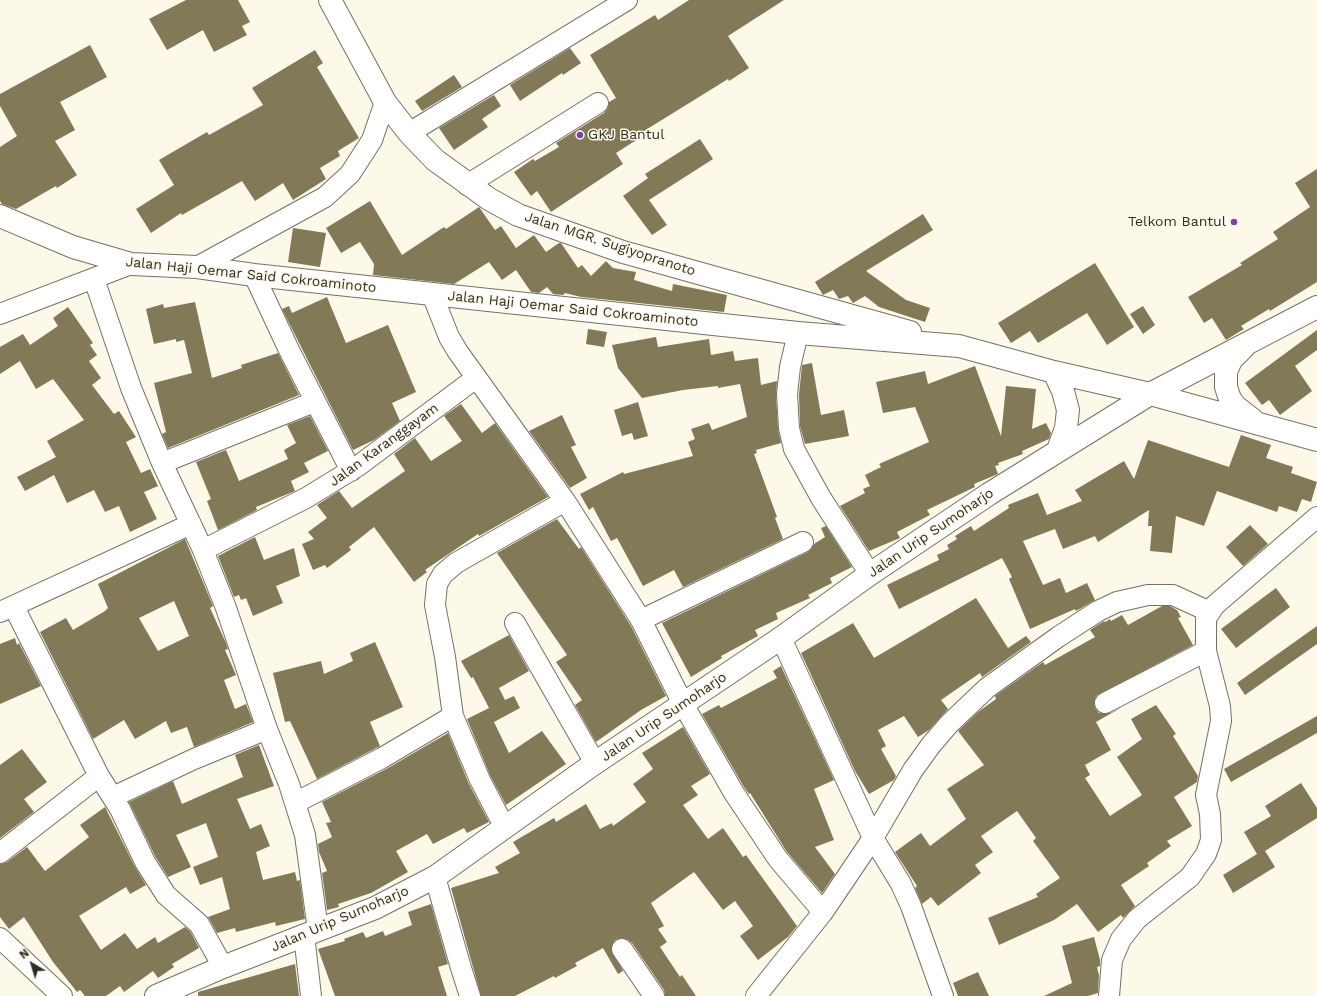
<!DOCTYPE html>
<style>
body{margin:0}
#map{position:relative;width:1317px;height:996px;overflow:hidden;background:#fdf9e9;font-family:"Work Sans",sans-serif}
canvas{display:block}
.north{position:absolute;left:12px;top:944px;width:40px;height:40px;-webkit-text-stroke:3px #fdf9e9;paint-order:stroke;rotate:322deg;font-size:11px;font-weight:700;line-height:16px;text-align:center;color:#2e2c26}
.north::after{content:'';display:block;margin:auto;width:14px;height:18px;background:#2e2c26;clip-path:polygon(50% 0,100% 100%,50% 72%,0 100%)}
</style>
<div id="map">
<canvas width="1317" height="996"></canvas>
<div class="north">N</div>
</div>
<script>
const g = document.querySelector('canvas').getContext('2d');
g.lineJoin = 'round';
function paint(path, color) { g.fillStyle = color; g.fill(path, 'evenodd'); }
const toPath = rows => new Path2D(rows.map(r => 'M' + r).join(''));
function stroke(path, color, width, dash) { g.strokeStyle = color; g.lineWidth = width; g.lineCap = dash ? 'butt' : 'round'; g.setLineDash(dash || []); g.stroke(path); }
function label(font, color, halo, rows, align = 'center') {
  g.font = font + ' "Work Sans",sans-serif'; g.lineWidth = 3; g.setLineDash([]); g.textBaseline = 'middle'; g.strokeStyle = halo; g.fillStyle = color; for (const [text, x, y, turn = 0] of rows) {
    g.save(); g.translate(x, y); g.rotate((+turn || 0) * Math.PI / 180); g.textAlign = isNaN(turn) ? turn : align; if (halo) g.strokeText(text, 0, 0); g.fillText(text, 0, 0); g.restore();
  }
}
const building = toPath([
 [186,0,238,0,250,22,242,26,247,35,214,52,203,30,167,50,149,19],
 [689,0,784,0,728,36,749,68,729,81,728,79,636,136,638,139,616,153,623,164,551,212,537,191,531,196,514,172,533,159,535,161,559,147,556,143,604,113,608,108,609,102,616,98,590,55,655,15,658,20],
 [90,45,107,77,60,102,75,130,55,141,77,175,57,188,56,186,16,209,2,204,0,201,0,147,17,136,0,106,0,94],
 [570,48,581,63,563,75,562,73,520,101,510,85],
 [315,50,323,63,317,67,359,138,338,151,340,156,320,168,326,179,293,200,283,183,255,201,242,181,182,215,181,213,151,233,136,209,174,185,159,160,207,132,209,135,263,105,252,88],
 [454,75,462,87,422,111,415,101],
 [494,95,501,106,482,119,488,127,454,150,439,128],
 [700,139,713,159,649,200,667,225,652,235,623,196,648,178,645,174],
 [1317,169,1317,282,1270,311,1269,309,1241,326,1244,329,1226,340,1212,318,1204,323,1188,297,1242,265,1240,263,1278,239,1273,232,1310,207,1295,183],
 [370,201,402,255,444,227,446,229,479,207,495,230,501,226,516,248,534,235,546,252,559,243,561,243,578,268,582,265,591,276,606,261,613,268,636,272,634,280,672,291,673,284,727,295,724,312,581,297,565,293,563,295,553,294,547,287,539,293,531,292,516,270,502,280,489,262,454,284,373,275,374,264,360,242,341,253,326,228],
 [923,214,933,230,866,271,906,300,930,308,925,322,879,307,865,296,853,303,848,296,839,299,833,290,823,295,815,282],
 [293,228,326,233,320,267,288,262],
 [1095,263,1134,327,1107,345,1087,313,1038,343,1030,331,1011,343,998,323],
 [327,297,346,343,388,325,416,392,392,403,400,421,374,440,353,450,282,309,289,306,292,313],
 [195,302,212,378,242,368,241,365,278,353,299,395,168,448,162,434,166,432,154,383,192,373,184,340,176,342,176,339,154,344,146,309,163,304,164,308],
 [1143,306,1155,325,1143,334,1130,314],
 [68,307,93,343,90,345,97,355,89,361,101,378,92,385,114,414,119,411,136,437,126,442,141,473,150,469,158,486,144,492,157,519,130,532,119,506,105,512,94,490,67,503,54,475,25,491,17,477,56,457,47,441,84,420,53,379,36,389,20,361,0,374,0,347,23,334,30,345,58,326,53,318],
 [588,329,607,332,604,347,586,344],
 [1317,330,1317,350,1295,366,1312,391,1280,415,1269,400,1262,405,1245,383],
 [656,337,658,347,709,339,711,355,733,351,735,361,758,358,761,385,777,381,776,395,778,429,781,443,756,450,757,453,754,454,777,517,775,518,783,539,683,587,674,570,643,586,617,538,611,541,593,507,589,510,580,494,623,472,624,474,693,456,688,442,695,439,691,429,709,423,712,430,747,417,740,384,718,388,718,386,683,390,642,398,618,368,612,345],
 [812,363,821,415,844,410,849,436,805,444,800,426,799,394,802,365],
 [975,366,1001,436,1006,386,1036,389,1032,429,1046,423,1051,433,1049,439,1022,451,1023,454,998,463,999,465,995,466,998,474,974,484,975,487,927,510,930,515,897,532,900,538,869,551,840,506,865,493,863,489,870,486,865,475,881,467,879,464,929,442,915,407,883,413,876,382,925,371,928,384],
 [638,402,648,436,634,440,632,433,622,436,614,410],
 [461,404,482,433,495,423,548,497,479,536,478,534,425,570,427,572,414,582,374,527,349,547,351,550,327,568,325,565,313,570,302,544,314,539,308,532,327,518,317,505,339,491,352,508,405,471,394,454,415,438,431,461,462,441,444,416],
 [562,415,576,445,571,447,587,478,570,488,529,431],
 [310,416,328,451,304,463,309,472,291,481,295,491,256,507,257,510,218,530,207,501,211,499,196,462,226,450,239,481,288,459,284,450,296,443,287,425],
 [1241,435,1271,445,1266,458,1293,467,1291,473,1317,482,1311,502,1302,499,1297,512,1279,506,1277,512,1217,491,1204,526,1176,516,1172,553,1150,551,1152,526,1148,526,1149,510,1098,542,1095,536,1063,549,1055,529,1023,541,1043,585,1060,578,1066,593,1087,583,1095,600,1076,611,1075,609,1030,629,1009,579,1012,577,1002,558,899,609,887,585,939,560,937,555,949,549,947,545,957,539,955,536,971,526,974,531,1009,508,1008,505,1038,493,1047,515,1082,501,1075,490,1124,461,1134,479,1148,440,1229,467],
 [557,519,579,549,581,547,631,626,666,696,641,710,596,742,575,705,582,700,556,662,567,655,497,553],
 [1250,525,1268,544,1243,566,1226,547],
 [826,526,852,567,830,578,832,583,808,595,810,598,776,613,778,619,755,630,758,636,721,656,722,658,691,677,662,623,808,552,814,544,825,537,821,528],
 [255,537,264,560,294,548,300,576,276,586,283,603,253,616,246,598,241,600,239,595,234,597,218,556],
 [185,539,213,606,210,608,226,643,228,649,225,650,236,675,224,680,235,709,246,704,253,722,194,747,187,727,171,733,166,721,135,739,124,720,93,739,40,632,66,618,73,630,105,611,108,608,98,584],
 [174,601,189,636,158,651,139,618],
 [1276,588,1290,607,1236,648,1221,629],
 [976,598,1008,648,1026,636,1031,642,982,677,980,673,941,700,948,709,929,730,918,737,904,716,878,730,886,746,881,749,896,776,894,780,869,794,855,771,801,653,853,623,874,658],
 [1162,606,1170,606,1177,610,1181,617,1178,618,1193,645,1096,696,1094,702,1095,708,1099,713,1110,713,1124,706,1096,722,1111,750,1085,765,1090,775,1085,778,1110,816,1142,795,1117,757,1142,739,1131,719,1156,705,1176,734,1173,736,1198,776,1197,782,1174,797,1192,826,1167,841,1171,846,1147,863,1149,866,1121,885,1135,906,1123,918,1121,915,1098,932,1077,904,1054,920,999,945,988,918,1038,897,1036,894,1060,878,1033,841,1036,838,1017,811,981,836,993,852,975,865,981,873,938,906,931,897,922,904,915,888,917,886,895,852,921,833,930,846,966,819,947,789,984,765,958,731,978,712,996,699,995,696,1043,662,1045,665,1095,637,1090,630,1104,621,1105,622,1110,619,1111,621,1122,615,1128,625],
 [1317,626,1317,644,1245,695,1237,683],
 [509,635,529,671,499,688,505,700,514,696,520,708,494,722,509,753,542,731,566,764,506,805,490,775,467,719,489,708,473,677,471,678,461,661],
 [15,638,17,645,19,643,41,686,0,704,0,644],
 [375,642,403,707,370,722,380,746,317,779,290,721,285,722,273,673,321,661,324,674,353,661,350,653],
 [781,666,834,780,814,789,834,840,815,847,835,874,822,893,787,852,750,793,749,794,744,787,702,714,719,705,721,708,777,678,773,671],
 [1317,716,1317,733,1231,782,1224,769],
 [683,727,710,774,691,786,698,795,683,805,708,839,723,828,743,857,746,855,797,926,788,937,758,960,740,936,753,926,735,901,723,910,694,872,651,903,664,926,658,929,667,942,660,947,680,977,682,975,696,996,665,996,664,990,632,943,627,939,622,938,615,940,611,949,623,971,618,974,603,948,575,963,577,966,555,978,554,976,515,996,481,996,451,888,499,873,495,867,520,853,513,842,554,818,556,822,586,804,600,829,612,823,613,826,646,802,633,784,653,769,642,753],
 [448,733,469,784,489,822,467,833,464,828,433,844,427,834,396,851,408,872,371,893,338,904,339,907,327,910,322,873,327,871,319,852,318,844,332,837,326,823,331,822,322,802,388,768],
 [259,745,274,786,237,799,250,829,261,824,270,846,256,852,263,880,295,872,297,881,300,880,305,919,276,926,275,922,236,932,235,928,217,933,208,917,230,909,222,877,200,885,193,867,218,857,206,823,176,835,191,867,168,877,155,856,129,802,173,781,182,804,243,777,235,755],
 [22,749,47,782,24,799,34,812,0,838,0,765],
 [1301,783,1317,808,1317,818,1265,851,1275,867,1233,893,1223,875,1257,854,1244,832,1271,816,1265,806],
 [105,807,135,867,146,885,130,894,126,887,79,916,101,950,125,933,137,949,155,937,158,943,185,927,190,931,199,948,172,964,174,967,158,978,153,971,124,992,120,986,106,996,85,996,80,990,77,992,53,962,24,917,9,929,0,917,0,864,7,862,27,847,45,871,89,837,80,825],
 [431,904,448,964,438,967,447,996,335,996,318,949,345,941,344,939,363,932,366,938,383,931,385,936,412,925,408,912],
 [1094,937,1100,960,1100,966,1097,967,1099,975,1098,993,1088,996,1044,996,1072,983,1062,946],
 [295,964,299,996,198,996,198,992],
 [978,972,989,996,958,996,953,983]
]);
const minor = toPath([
 [409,133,627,0],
 [467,185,598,103],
 [197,267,325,197,350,174,372,140,385,102],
 [254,275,289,350,351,471],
 [94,279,131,388,162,463,203,550,226,608,267,729,289,784,305,835,318,930],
 [432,294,449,337,458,352,565,501,641,620,683,704,734,793,778,859,823,912],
 [0,314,131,264],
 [798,333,790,367,787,394,789,428,794,449,821,498,870,574],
 [162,463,314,402],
 [203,550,306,498,358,466,476,378],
 [14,607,99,776,120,809,145,862,166,895,199,924,223,967],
 [0,612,191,524],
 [641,620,803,542],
 [515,623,595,763],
 [781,638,873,838,901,884,911,906,943,996],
 [1105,703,1206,651],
 [113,797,194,759,267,729],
 [295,803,382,758,453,716],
 [505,828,480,780,453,716,445,657,435,605,437,584,443,574,456,563,565,501],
 [0,853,99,776],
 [435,877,461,968,470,996],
 [304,935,311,996],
 [0,938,62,996],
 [622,949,654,996],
 [756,996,823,912,873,838,913,770,931,745,949,724,987,688,1058,637,1098,611,1117,602,1148,595,1173,595,1210,612],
 [1109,996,1112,960,1121,939,1137,919,1190,877,1206,854,1211,840,1210,814,1206,795,1221,721,1220,706,1206,651,1206,618,1215,605,1317,517]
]);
const major = toPath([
 [330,0,385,102,409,133,435,160,489,199,518,215,623,252,910,332],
 [0,216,73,247,131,264,197,267,254,275,798,333,959,346,1054,372,1150,394,1317,440],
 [1244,347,1231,360,1226,372,1226,387,1230,399,1235,406,1253,420],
 [1054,372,1063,391,1068,410,1066,428,1058,450],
 [156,996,223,967,375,908,435,877,595,763,781,638,870,574,989,494,1150,394,1317,307]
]);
const markers = [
 [580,135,4,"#7f3fb4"],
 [1234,222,4,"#7f3fb4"]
];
const poiNames = [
 ["GKJ Bantul",588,135],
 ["Telkom Bantul",1226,222,"right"]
];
const streetNames = [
 ["Jalan MGR. Sugiyopranoto",610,244,18],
 ["Jalan Haji Oemar Said Cokroaminoto",251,275,6],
 ["Jalan Haji Oemar Said Cokroaminoto",573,309,6],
 ["Jalan Karanggayam",384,445,-36],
 ["Jalan Urip Sumoharjo",931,533,-34],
 ["Jalan Urip Sumoharjo",664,717,-34],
 ["Jalan Urip Sumoharjo",340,919,-23]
];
paint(building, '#827956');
stroke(minor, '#747163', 22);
stroke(major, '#747163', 24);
stroke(minor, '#fff', 20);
stroke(major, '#fff', 22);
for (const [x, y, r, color] of markers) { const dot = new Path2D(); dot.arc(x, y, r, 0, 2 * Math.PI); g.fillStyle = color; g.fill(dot); stroke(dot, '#fdf9e9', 1.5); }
label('14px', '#2e2c26', '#fdf9e9', poiNames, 'left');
label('14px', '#2e2c26', '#fdf9e9', streetNames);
</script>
